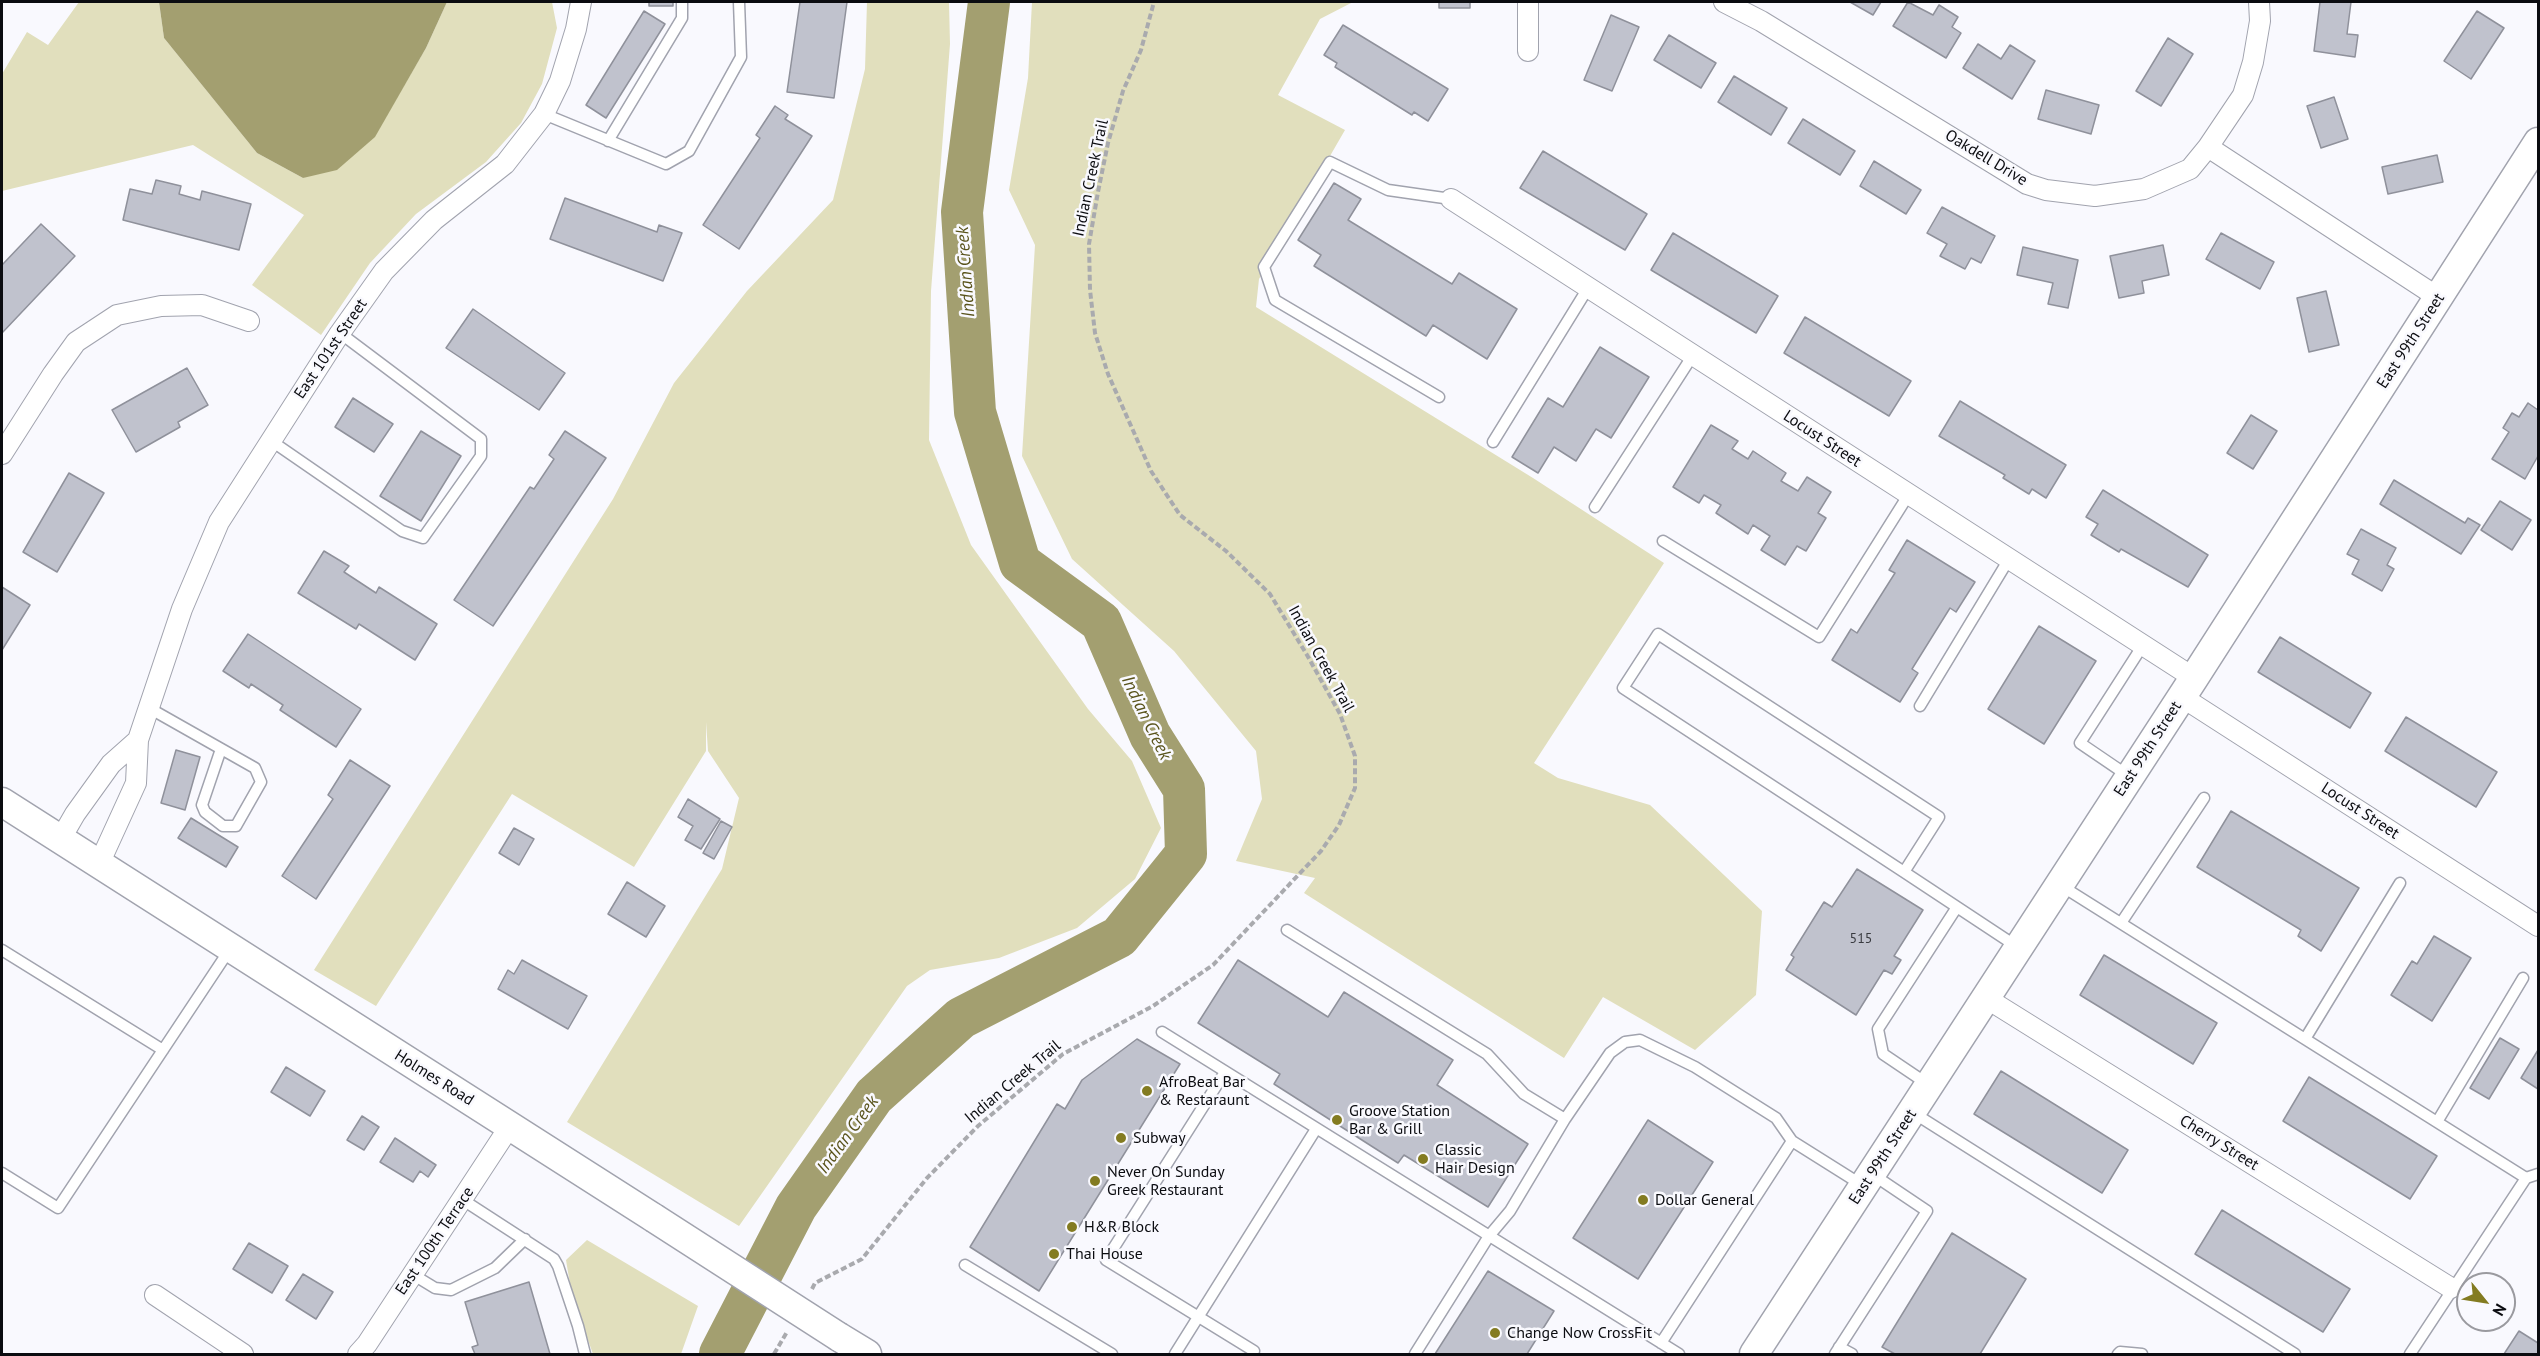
<!DOCTYPE html>
<style>
body{margin:0}
#map{position:relative;width:2540px;height:1356px;overflow:hidden;background:#f9f9fe;font-family:"PT Sans",sans-serif}
canvas{display:block}
.frame{position:absolute;inset:0;border:3px solid #0b0c10;pointer-events:none}
.north{position:absolute;left:2456px;top:1272px;width:60px;height:60px;box-sizing:border-box;background:#f9f9fe;border:2px solid #9a9a9f;border-radius:50%;rotate:120deg;font-size:16px;font-weight:700;line-height:24px;text-align:center;color:#0b0c10}
.north::after{content:'';display:block;margin:auto;width:21px;height:27px;background:#837b21;clip-path:polygon(50% 0,100% 100%,50% 72%,0 100%)}
</style>
<div id="map">
<canvas width="2540" height="1356"></canvas>
<div class="frame"></div>
<div class="north">N</div>
</div>
<script>
const g = document.querySelector('canvas').getContext('2d');
g.lineJoin = 'round';
function paint(path, color) { g.fillStyle = color; g.fill(path, 'evenodd'); }
const toPath = rows => new Path2D(rows.map(r => 'M' + r).join(''));
function stroke(path, color, width, dash) { g.strokeStyle = color; g.lineWidth = width; g.lineCap = dash ? 'butt' : 'round'; g.setLineDash(dash || []); g.stroke(path); }
function label(font, color, halo, rows, align = 'center') {
  g.font = font + ' "PT Sans",sans-serif'; g.lineWidth = 5; g.setLineDash([]); g.textBaseline = 'middle'; g.strokeStyle = halo; g.fillStyle = color; for (const [text, x, y, turn = 0] of rows) {
    g.save(); g.translate(x, y); g.rotate((+turn || 0) * Math.PI / 180); g.textAlign = isNaN(turn) ? turn : align; if (halo) g.strokeText(text, 0, 0); g.fillText(text, 0, 0); g.restore();
  }
}
const green = toPath([
 [79,2,159,2,164,38,257,153,303,178,374,137,426,48,447,2,552,2,557,28,542,84,521,123,486,162,416,214,370,263,321,335,252,285,304,215,193,145,2,191,2,74,27,32,48,45],
 [867,2,949,2,950,44,931,291,929,440,971,545,1088,709,1132,761,1161,828,1135,879,1077,928,999,958,930,970,907,986,739,1226,567,1122,722,869,739,798,708,751,706,722,706,751,634,867,512,794,376,1006,314,970,613,499,674,383,747,291,833,200,865,69],
 [1032,2,1353,2,1320,19,1278,95,1345,130,1259,279,1256,307,1533,478,1664,563,1534,763,1558,778,1650,805,1762,911,1756,995,1695,1050,1603,997,1564,1058,1304,893,1315,878,1236,861,1262,799,1256,751,1174,651,1072,559,1022,456,1035,245,1009,190,1028,78],
 [587,1240,698,1306,681,1354,593,1354,572,1296,566,1260]
]);
const water = toPath([
 [159,2,447,2,426,48,375,137,337,170,303,178,257,153,164,38]
]);
const river = toPath([
 [720,1354,796,1207,874,1096,961,1018,1119,937,1186,854,1184,789,1150,735,1101,622,1020,563,975,412,962,212,989,2]
]);
const building = toPath([
 [649,2,673,2,673,6,649,6,649,2],
 [800,2,847,2,834,98,787,92,800,2],
 [1439,2,1470,2,1470,8,1439,8,1439,2],
 [1850,2,1881,2,1873,15,1850,2],
 [1908,2,1933,15,1939,5,1958,17,1952,27,1961,33,1946,58,1893,26,1908,2],
 [2320,2,2351,2,2347,34,2358,35,2355,57,2314,51,2320,2],
 [644,11,665,24,606,118,586,105,644,11],
 [2477,11,2504,28,2471,79,2444,61,2477,11],
 [1611,15,1639,27,1612,91,1584,80,1611,15],
 [1343,25,1448,89,1428,121,1414,112,1412,115,1335,67,1337,63,1324,55,1343,25],
 [1669,35,1716,63,1701,88,1654,60,1669,35],
 [2168,38,2193,54,2161,106,2136,91,2168,38],
 [1978,44,2001,59,2010,45,2035,61,2012,99,1963,68,1978,44],
 [1734,76,1787,108,1771,135,1718,102,1734,76],
 [2046,90,2099,105,2091,134,2038,119,2046,90],
 [2334,97,2348,139,2321,148,2307,106,2334,97],
 [775,106,788,115,785,119,812,136,739,249,703,225,760,138,756,135,775,106],
 [1803,119,1855,151,1840,175,1788,143,1803,119],
 [1543,151,1647,214,1625,250,1520,188,1543,151],
 [2437,155,2443,182,2388,194,2382,167,2437,155],
 [1874,161,1921,190,1906,214,1860,186,1874,161],
 [156,180,181,186,179,194,200,200,202,191,251,204,239,250,123,220,130,189,152,194,156,180],
 [1334,183,1361,199,1348,220,1452,284,1459,273,1517,309,1487,359,1433,325,1426,336,1314,266,1321,255,1298,240,1334,183],
 [565,198,657,232,659,225,682,233,663,281,550,239,565,198],
 [1942,207,1995,236,1981,263,1971,258,1965,269,1940,256,1947,244,1927,233,1942,207],
 [41,224,75,256,2,333,2,265,41,224],
 [1673,233,1778,296,1756,333,1651,270,1673,233],
 [2221,233,2274,262,2260,289,2206,259,2221,233],
 [2163,245,2169,275,2142,281,2144,293,2119,298,2110,256,2163,245],
 [2023,247,2078,260,2068,308,2048,304,2053,283,2017,275,2023,247],
 [2326,291,2339,345,2309,352,2297,298,2326,291],
 [473,309,565,373,539,410,446,348,473,309],
 [1805,317,1911,381,1889,416,1784,353,1805,317],
 [1600,347,1649,377,1611,438,1596,429,1576,461,1554,447,1538,473,1512,457,1548,398,1563,407,1600,347],
 [187,368,208,405,178,422,180,427,136,452,112,410,187,368],
 [353,398,393,424,374,452,335,427,353,398],
 [1960,401,2066,465,2046,498,2032,489,2029,494,2003,478,2005,475,1939,436,1960,401],
 [2528,403,2538,410,2538,456,2525,479,2492,459,2509,432,2503,428,2512,413,2519,417,2528,403],
 [2251,415,2277,431,2253,469,2227,453,2251,415],
 [1711,425,1738,441,1732,449,1748,459,1753,451,1786,473,1781,481,1798,491,1807,477,1831,492,1818,513,1826,518,1806,551,1797,546,1785,565,1761,550,1770,536,1753,525,1748,534,1716,513,1721,505,1704,495,1699,503,1673,487,1711,425],
 [421,431,461,456,421,521,380,496,421,431],
 [565,431,606,458,493,626,454,600,530,487,534,489,554,459,549,455,565,431],
 [69,473,104,493,57,572,23,552,69,473],
 [2394,480,2465,523,2468,518,2480,525,2461,554,2380,504,2394,480],
 [2103,490,2208,555,2188,587,2121,549,2119,552,2091,535,2098,524,2086,517,2103,490],
 [2500,501,2531,520,2512,550,2481,530,2500,501],
 [2361,529,2396,548,2387,565,2394,569,2382,591,2352,574,2359,560,2347,554,2361,529],
 [1907,540,1975,582,1956,612,1950,608,1912,669,1918,673,1900,702,1832,660,1851,629,1857,633,1895,573,1889,570,1907,540],
 [324,551,349,566,344,572,376,593,379,587,437,624,415,660,359,624,356,629,298,593,324,551],
 [2,587,30,605,2,650,2,587],
 [2039,626,2096,661,2044,744,1988,709,2039,626],
 [248,634,361,709,336,747,280,710,283,705,251,684,249,688,223,671,248,634],
 [2280,637,2371,693,2350,728,2258,672,2280,637],
 [2406,717,2497,772,2476,807,2385,751,2406,717],
 [176,750,200,757,185,810,161,803,176,750],
 [350,760,390,786,316,899,282,876,333,799,328,795,350,760],
 [688,799,720,819,701,849,685,840,693,826,678,817,688,799],
 [2231,811,2359,888,2321,951,2298,936,2301,930,2197,867,2231,811],
 [191,818,238,847,226,867,178,838,191,818],
 [721,821,732,827,714,859,703,853,721,821],
 [514,828,534,839,519,865,499,853,514,828],
 [1857,869,1923,910,1894,956,1901,960,1892,974,1884,970,1856,1015,1786,970,1794,957,1791,955,1824,902,1832,907,1857,869],
 [627,882,665,906,646,937,608,914,627,882],
 [2434,936,2471,958,2432,1021,2391,995,2412,961,2417,964,2434,936],
 [2104,955,2217,1023,2193,1064,2080,995,2104,955],
 [522,960,587,996,568,1029,498,989,508,970,514,974,522,960],
 [1238,960,1328,1017,1344,992,1453,1060,1437,1085,1528,1144,1488,1207,1404,1155,1398,1163,1274,1084,1280,1074,1198,1023,1238,960],
 [2500,1038,2519,1049,2489,1099,2470,1088,2500,1038],
 [1137,1039,1180,1064,1039,1291,970,1247,1057,1104,1065,1109,1082,1080,1137,1039],
 [2538,1050,2538,1089,2521,1078,2538,1050],
 [286,1067,325,1091,310,1116,271,1092,286,1067],
 [2001,1071,2128,1150,2102,1193,1974,1114,2001,1071],
 [2309,1077,2437,1156,2410,1199,2283,1121,2309,1077],
 [362,1116,379,1127,364,1150,347,1140,362,1116],
 [1648,1120,1713,1162,1638,1279,1573,1238,1648,1120],
 [395,1138,436,1165,428,1177,420,1171,413,1182,380,1162,395,1138],
 [2222,1210,2350,1289,2323,1332,2195,1254,2222,1210],
 [1952,1233,2026,1279,1980,1354,1895,1354,1882,1347,1952,1233],
 [249,1243,288,1266,272,1293,233,1269,249,1243],
 [1488,1271,1554,1311,1527,1354,1435,1354,1488,1271],
 [303,1274,333,1292,316,1319,286,1300,303,1274],
 [529,1282,550,1354,475,1354,472,1347,478,1345,465,1302,529,1282],
 [2519,1331,2538,1343,2538,1354,2504,1354,2519,1331]
]);
const path = toPath([
 [812,1289,815,1283,862,1259,927,1178,978,1126,1063,1054,1153,1006,1213,965,1321,851,1339,825,1355,788,1355,756,1340,714,1307,655,1270,594,1226,551,1180,515,1151,471,1108,374,1095,333,1090,290,1089,244,1098,192,1108,143,1123,91,1141,50,1154,2],
 [774,1354,787,1332]
]);
const lane = toPath([
 [544,114,666,164,689,151,741,57,739,2],
 [608,141,682,18,682,2],
 [1439,397,1275,300,1264,267,1330,162,1388,190,1451,199],
 [270,440,402,531,423,538,481,456,481,439,340,333],
 [1493,442,1588,288],
 [1595,507,1693,355],
 [1663,541,1819,637,1909,494],
 [1920,706,2009,559],
 [149,708,255,768,261,782,236,826,223,826,205,812,202,805,221,749],
 [2130,777,2080,743,2143,645],
 [1904,872,1939,817,1658,634,1623,688,1904,872,2019,948],
 [2060,885,2526,1178,2538,1174],
 [2121,923,2204,798],
 [1287,930,1487,1054,1524,1094,1565,1119,1510,1211,1489,1236,1415,1354],
 [2,950,163,1050],
 [1162,1032,1679,1354],
 [2305,1039,2400,883],
 [1225,1072,1106,1260,1254,1351],
 [1929,1085,1883,1054,1878,1029,1957,907],
 [1912,1112,2295,1354],
 [1565,1119,1610,1053,1625,1042,1640,1040,1695,1067,1776,1118,1792,1141,1862,1185],
 [2437,1122,2523,978],
 [2,1173,58,1208,230,949],
 [463,1200,554,1259,558,1266,578,1326,585,1354],
 [965,1265,1112,1354],
 [412,1274,435,1288,451,1290,495,1268,525,1239],
 [1661,1343,1792,1141],
 [1839,1347,1852,1354],
 [1175,1354,1316,1129],
 [1835,1354,1927,1211,1872,1174],
 [2118,1354,2120,1352,2142,1354],
 [2410,1354,2526,1178]
]);
const street = toPath([
 [1528,2,1528,51],
 [1724,2,1761,21,2027,184,2046,190,2095,196,2144,189,2190,169,2208,147,2243,95,2253,62,2260,21,2259,2],
 [2208,147,2439,298],
 [1451,199,2194,678],
 [2,454,53,374,76,342,117,315,161,306,202,305,249,321],
 [2182,697,2538,926],
 [60,840,75,814,111,764,138,740],
 [99,864,136,783,138,740,182,609,219,522,340,333,384,271,434,220,505,164,544,114,560,81,576,29,581,2],
 [1986,998,2451,1288],
 [155,1295,243,1354],
 [358,1354,367,1344,510,1126]
]);
const secondary = toPath([
 [2,802,654,1218],
 [839,1337,867,1354],
 [1754,1354,2194,678,2538,142]
]);
const secondaryBridge = toPath([
 [654,1218,839,1337]
]);
const markers = [
 [1147,1091,6,"#837b21"],
 [1337,1120,6,"#837b21"],
 [1121,1138,6,"#837b21"],
 [1423,1159,6,"#837b21"],
 [1095,1181,6,"#837b21"],
 [1643,1200,6,"#837b21"],
 [1072,1227,6,"#837b21"],
 [1054,1254,6,"#837b21"],
 [1495,1333,6,"#837b21"]
];
const numberNames = [
 ["515",1861,939]
];
const streetNames = [
 ["Oakdell Drive",1986,158,31],
 ["Indian Creek Trail",1091,178,-78],
 ["East 99th Street",2411,341,-57],
 ["East 101st Street",331,349,-56],
 ["Locust Street",1822,439,33],
 ["Indian Creek Trail",1321,659,61],
 ["East 99th Street",2148,749,-57],
 ["Locust Street",2360,811,33],
 ["Holmes Road",434,1078,32],
 ["Indian Creek Trail",1013,1082,-40],
 ["Cherry Street",2219,1143,32],
 ["East 99th Street",1883,1157,-57],
 ["East 100th Terrace",435,1241,-56]
];
const poiNames = [
 ["AfroBeat Bar",1159,1082],
 ["& Restaraunt",1159,1100],
 ["Groove Station",1349,1111],
 ["Bar & Grill",1349,1129],
 ["Subway",1133,1138],
 ["Classic",1435,1150],
 ["Hair Design",1435,1168],
 ["Never On Sunday",1107,1172],
 ["Greek Restaurant",1107,1190],
 ["Dollar General",1655,1200],
 ["H&R Block",1084,1227],
 ["Thai House",1066,1254],
 ["Change Now CrossFit",1507,1333]
];
const waterNames = [
 ["Indian Creek",966,272,-94],
 ["Indian Creek",1146,718,64],
 ["Indian Creek",848,1135,-54]
];
paint(green, '#e1dfbd');
paint(water, '#a39f70');
stroke(river, '#a39f70', 42);
paint(building, '#c0c2cd');
stroke(building, '#8f919b', 1.5);
stroke(lane, '#a1a3ae', 13);
stroke(street, '#a1a3ae', 22);
stroke(secondary, '#a1a3ae', 31);
stroke(path, '#a9aaae', 4, [6, 3]);
stroke(lane, '#fff', 10);
stroke(street, '#fff', 20);
stroke(secondary, '#fff', 28);
stroke(secondaryBridge, '#a1a3ae', 31, []);
stroke(secondaryBridge, '#fff', 28);
for (const [x, y, r, color] of markers) { const dot = new Path2D(); dot.arc(x, y, r, 0, 2 * Math.PI); g.fillStyle = color; g.fill(dot); stroke(dot, '#f9f9fe', 2); }
label('14px', '#383a3f', null, numberNames);
label('16px', '#0b0c10', '#f9f9fe', streetNames);
label('16px', '#0b0c10', '#f9f9fe', poiNames, 'left');
label('italic 18px', '#59531b', '#f9f9fe', waterNames);
</script>
